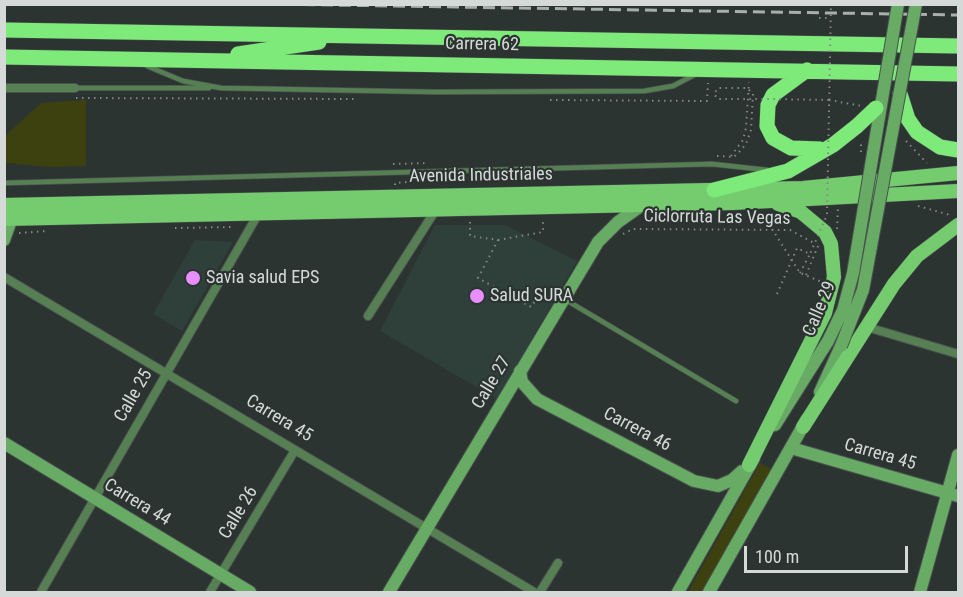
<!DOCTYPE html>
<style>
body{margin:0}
#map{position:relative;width:963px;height:597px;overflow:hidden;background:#2c3431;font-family:"Roboto Condensed",sans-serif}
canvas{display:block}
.frame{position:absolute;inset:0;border:6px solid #d5dad8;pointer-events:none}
.scale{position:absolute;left:744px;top:546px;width:164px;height:27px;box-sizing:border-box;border:3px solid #d5dad8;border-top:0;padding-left:8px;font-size:18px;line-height:21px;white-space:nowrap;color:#d5dad8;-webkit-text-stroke:4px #2c3431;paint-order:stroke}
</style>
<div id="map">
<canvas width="963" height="597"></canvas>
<div class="frame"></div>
<div class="scale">100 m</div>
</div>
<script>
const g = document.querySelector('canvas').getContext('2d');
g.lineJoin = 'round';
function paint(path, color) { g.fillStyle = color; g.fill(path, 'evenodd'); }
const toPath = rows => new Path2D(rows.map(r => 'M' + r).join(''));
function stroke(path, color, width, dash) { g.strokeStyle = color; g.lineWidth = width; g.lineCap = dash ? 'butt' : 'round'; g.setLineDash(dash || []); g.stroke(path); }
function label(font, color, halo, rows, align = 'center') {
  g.font = font + ' "Roboto Condensed",sans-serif'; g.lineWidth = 4.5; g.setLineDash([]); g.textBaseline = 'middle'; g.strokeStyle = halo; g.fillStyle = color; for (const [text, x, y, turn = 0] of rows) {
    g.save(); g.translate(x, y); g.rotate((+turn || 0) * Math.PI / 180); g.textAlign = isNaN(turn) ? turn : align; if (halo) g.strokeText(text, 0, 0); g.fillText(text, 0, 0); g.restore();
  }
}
const built = toPath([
 [435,225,505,225,577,261,497,399,380,331],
 [195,240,233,242,182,331,153,314]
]);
const green = toPath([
 [86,100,86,166,50,167,5,163,5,136,41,103],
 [760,463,771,469,702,592,688,592]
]);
const path = toPath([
 [819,18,831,18],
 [76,98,356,99],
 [550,100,707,101,708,83],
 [829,100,862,106],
 [906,141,927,163],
 [861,152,861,140],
 [717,156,734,157,739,152],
 [731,156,743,140,746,128,749,82],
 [393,164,429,163],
 [395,185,395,183,420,181,420,178],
 [918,206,950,215],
 [470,222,470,236,498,240,478,278,531,307,535,301],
 [175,228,232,227],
 [772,229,800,273,822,282],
 [837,229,838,208],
 [19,233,47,231],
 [623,234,633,229,790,230,816,244],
 [498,240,543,232,543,218],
 [800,273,810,254],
 [806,275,818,246]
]);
const lane = toPath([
 [147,66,183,81,221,88,436,92,644,91,673,86,696,74],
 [75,88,209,88],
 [4,183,712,164,767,170],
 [566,300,736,401]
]);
const street = toPath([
 [4,88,75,88],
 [4,277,534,592],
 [368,316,435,211],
 [867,327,958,354],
 [41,592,257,216],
 [210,592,295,450],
 [540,592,558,563]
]);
const secondary = toPath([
 [4,240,17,204],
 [520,371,522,382,537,399,694,481,718,486,732,480,742,471],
 [820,392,841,346],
 [775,425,828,341],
 [4,443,250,592],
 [791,448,958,496],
 [389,592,598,242,618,222,642,205],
 [678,592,754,458],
 [709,592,807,419],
 [920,592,958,455]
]);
const primary = toPath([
 [4,205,803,188,958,173],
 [4,219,733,203,958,191],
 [803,427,894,284,917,256,958,225],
 [749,465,825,313,834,277,831,244,825,232,801,212,778,204]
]);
const highway = toPath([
 [4,30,958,46],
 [238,54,319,42],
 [4,57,958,74],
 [807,70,773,95,768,105,767,126,773,138,791,148,820,149],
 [900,94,908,119,917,132,940,147,958,150],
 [714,190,788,171,833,145,857,126]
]);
const rail = toPath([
 [267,4,958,15]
]);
const pathBridge = toPath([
 [739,152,746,144,751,130,753,94,747,88,718,88,714,94,718,99,768,99,829,100],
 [777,294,797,248,810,254,827,215,831,4]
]);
const secondaryBridge = toPath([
 [828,341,843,310,853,273,898,4],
 [841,346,863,290,916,4]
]);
const highwayBridge = toPath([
 [857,126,876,108]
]);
const markers = [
 [193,278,8,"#e98efe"],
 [477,296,8,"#e98efe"]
];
const streetNames = [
 ["Carrera 62",482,45,1],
 ["Avenida Industriales",481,176,-1],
 ["Ciclorruta Las Vegas",717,218,1],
 ["Calle 29",820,309,-67],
 ["Calle 27",492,383,-59],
 ["Calle 25",134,396,-60],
 ["Carrera 45",279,419,31],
 ["Carrera 46",637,430,28],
 ["Carrera 45",880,455,16],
 ["Carrera 44",137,503,31],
 ["Calle 26",239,513,-59]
];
const poiNames = [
 ["Savia salud EPS",206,278],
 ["Salud SURA",490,296]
];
paint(built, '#2f3f3a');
paint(green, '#3d410f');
stroke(lane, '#4a524f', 6);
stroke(street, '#4a524f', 10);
stroke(secondary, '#4a524f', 14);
stroke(primary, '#4a524f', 15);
stroke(highway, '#4a524f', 16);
stroke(path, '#828885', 2, [1.5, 4.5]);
stroke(lane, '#568053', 4.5);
stroke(street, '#568053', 8);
stroke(secondary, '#67ab64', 12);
stroke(primary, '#74cc6f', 14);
stroke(highway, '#7eea7a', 15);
stroke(rail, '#a9afac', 3, [12, 6]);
stroke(secondaryBridge, '#4a524f', 14, []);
stroke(highwayBridge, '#4a524f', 16, []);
stroke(pathBridge, '#828885', 2, [1.5, 4.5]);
stroke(secondaryBridge, '#67ab64', 12);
stroke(highwayBridge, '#7eea7a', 15);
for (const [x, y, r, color] of markers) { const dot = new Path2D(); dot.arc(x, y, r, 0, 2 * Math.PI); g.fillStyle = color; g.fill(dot); stroke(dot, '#2c3431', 2); }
label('18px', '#d5dad8', '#2c3431', streetNames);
label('18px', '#d5dad8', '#2c3431', poiNames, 'left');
</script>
